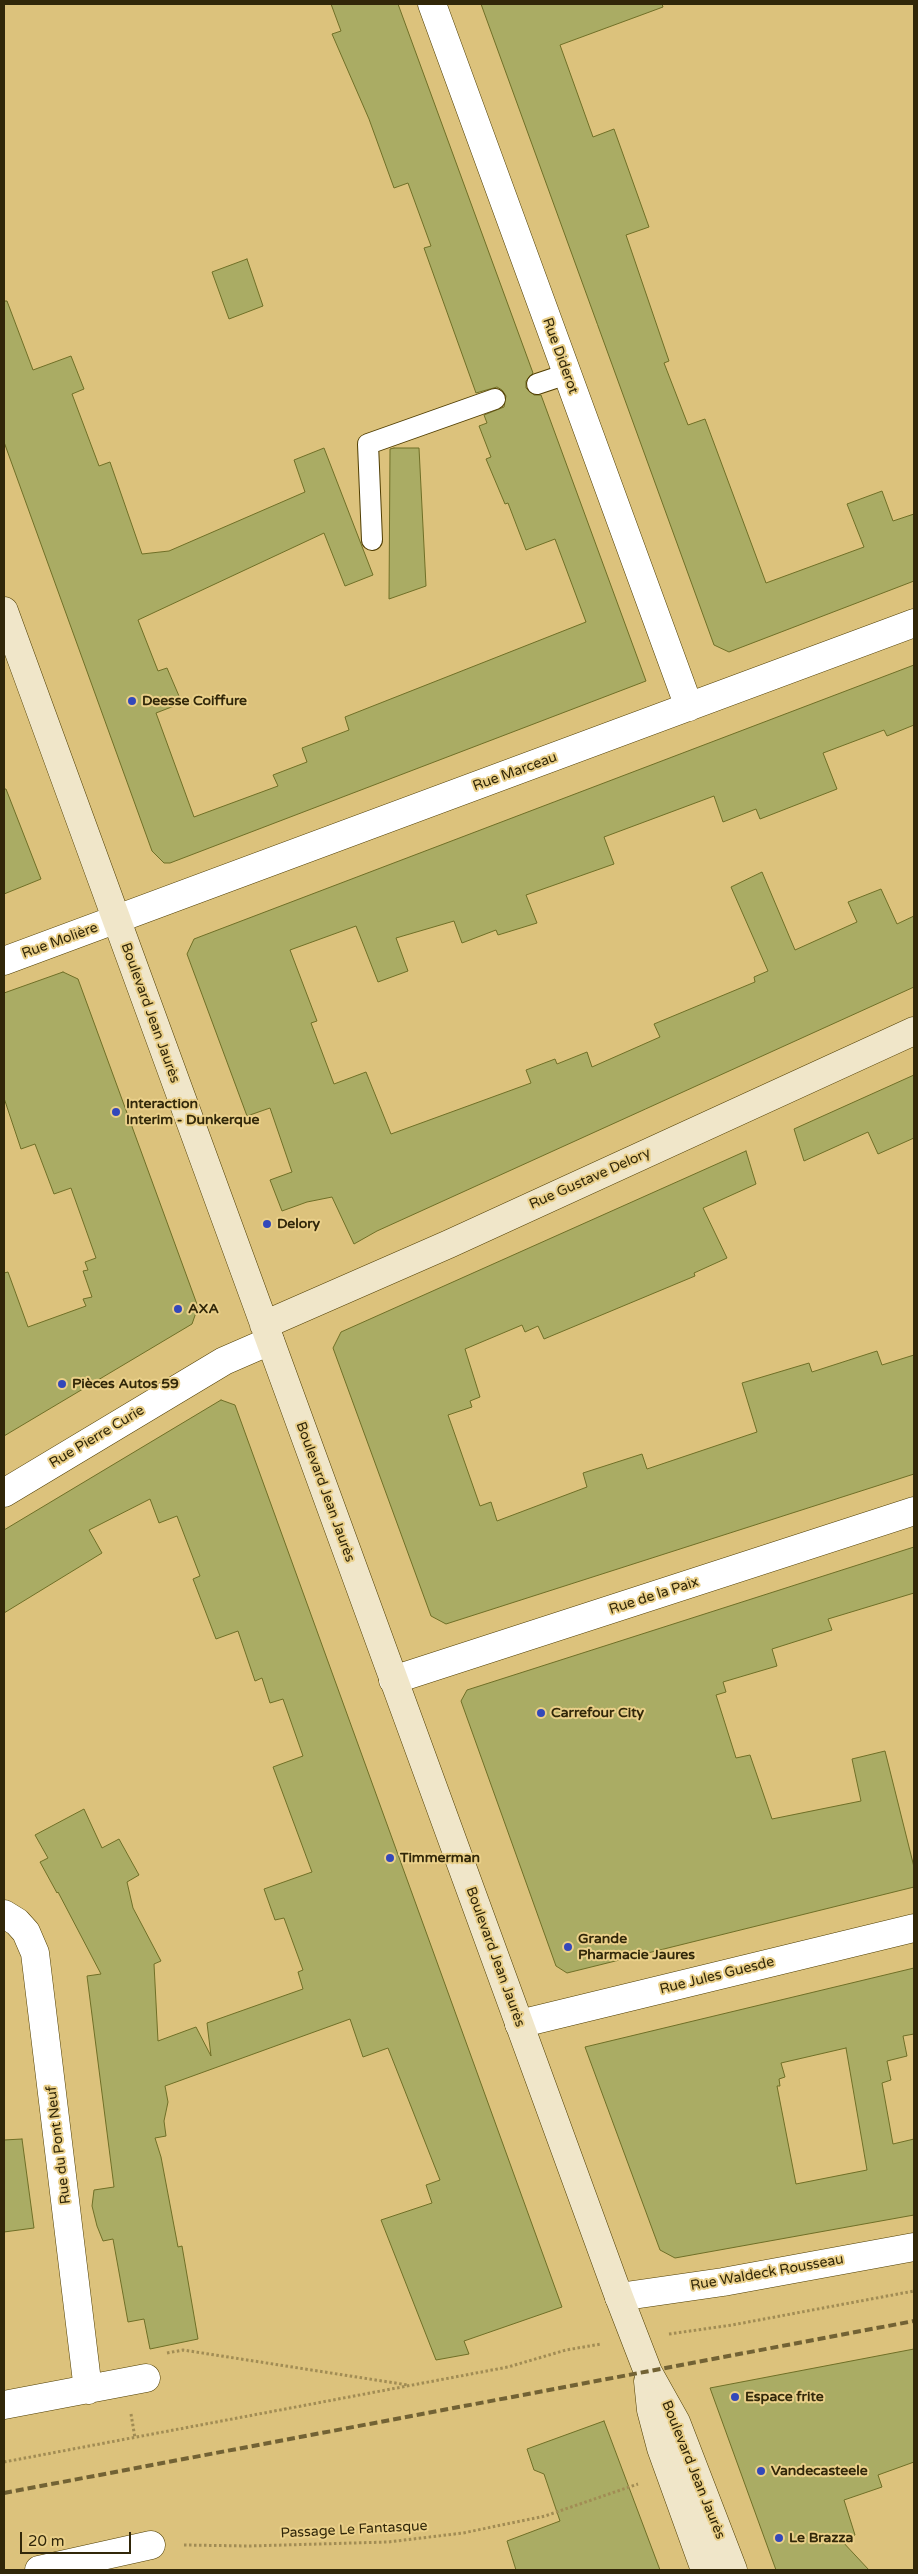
<!DOCTYPE html>
<meta charset="utf-8">
<style>
body{margin:0}
#map{position:relative;width:918px;height:2574px;overflow:hidden;background:#dcc27c;font-family:"Varela Round",sans-serif}
canvas{display:block}
.frame{position:absolute;inset:0;border:5px solid #312709;pointer-events:none}
.scale{position:absolute;left:20px;top:2532px;width:111px;height:22px;box-sizing:border-box;border:2px solid #312709;border-top:0;padding-left:6px;font-size:15px;line-height:18px;white-space:nowrap;color:#312709;-webkit-text-stroke:4px #e9cf89;paint-order:stroke}
</style>
<div id="map">
<canvas width="918" height="2574"></canvas>
<div class="frame"></div>
<div class="scale">20 m</div>
</div>
<script>
const g = document.querySelector('canvas').getContext('2d');
g.lineJoin = 'round';
function paint(path, color) { g.fillStyle = color; g.fill(path, 'evenodd'); }
const toPath = rows => new Path2D(rows.map(r => 'M' + r).join(''));
function stroke(path, color, width, dash) { g.strokeStyle = color; g.lineWidth = width; g.lineCap = dash ? 'butt' : 'round'; g.setLineDash(dash || []); g.stroke(path); }
function label(font, color, halo, rows, align = 'center') {
  g.font = font + ' "Varela Round",sans-serif'; g.lineWidth = 4; g.setLineDash([]); g.textBaseline = 'middle'; g.strokeStyle = halo; g.fillStyle = color; for (const [text, x, y, turn = 0] of rows) {
    g.save(); g.translate(x, y); g.rotate((+turn || 0) * Math.PI / 180); g.textAlign = isNaN(turn) ? turn : align; if (halo) g.strokeText(text, 0, 0); g.fillText(text, 0, 0); g.restore();
  }
}
const building = toPath([
 [331,4,398,4,533,373,526,381,526,388,534,395,541,395,646,681,170,863,164,863,152,851,4,442,4,301,7,301,33,370,71,356,84,389,72,394,99,466,110,462,142,554,169,551,305,492,294,460,324,448,373,575,345,586,324,533,138,620,158,671,167,668,182,703,156,713,194,817,278,786,273,775,307,762,302,748,349,730,345,717,586,622,555,539,526,550,508,503,505,504,486,459,491,457,479,426,487,423,484,415,504,407,506,396,502,390,497,387,476,393,424,248,431,246,408,183,394,188,369,119,332,34,341,31,331,4],
 [481,4,662,4,663,7,560,45,593,137,614,129,649,227,626,235,669,361,664,363,688,425,705,419,766,583,864,547,847,504,882,491,893,521,914,514,914,581,729,652,714,645,481,4],
 [247,259,263,306,229,319,212,272,247,259],
 [394,448,419,448,426,586,389,599,390,449,394,448],
 [914,665,914,725,887,736,884,730,823,753,837,789,760,819,756,809,723,822,714,796,604,837,614,864,526,895,537,923,498,935,496,930,462,943,454,921,396,938,408,971,378,982,356,926,290,950,317,1021,311,1023,334,1084,366,1072,391,1134,531,1083,526,1070,555,1059,557,1064,587,1052,592,1067,660,1037,654,1024,755,982,754,977,768,971,731,887,762,872,795,950,857,922,848,902,881,889,897,924,914,916,914,987,377,1231,354,1244,332,1197,307,1202,282,1211,270,1180,292,1172,270,1108,247,1116,187,954,194,939,914,665],
 [4,789,6,789,41,879,4,894,4,789],
 [63,972,78,979,198,1307,192,1324,4,1436,4,1273,8,1272,28,1327,86,1306,83,1299,92,1297,83,1271,88,1270,85,1262,96,1258,71,1188,54,1194,35,1144,21,1149,4,1098,4,993,63,972],
 [914,1075,914,1138,878,1154,868,1132,804,1161,794,1129,914,1075],
 [746,1151,756,1184,703,1208,727,1258,694,1273,695,1276,544,1339,538,1326,525,1332,522,1325,465,1349,480,1397,470,1401,472,1407,448,1415,480,1506,491,1502,497,1521,587,1487,583,1473,642,1454,647,1469,757,1432,742,1383,809,1363,812,1372,877,1351,882,1365,914,1355,914,1474,446,1624,431,1616,333,1348,341,1332,746,1151],
 [221,1400,235,1405,562,2307,464,2341,469,2354,436,2360,381,2220,432,2203,426,2185,440,2180,388,2048,363,2057,350,2019,165,2086,168,2102,164,2121,166,2136,155,2138,161,2157,178,2247,182,2246,198,2339,150,2349,144,2319,128,2322,113,2239,103,2241,97,2226,92,2206,94,2190,114,2187,87,1976,101,1974,58,1892,57,1893,40,1862,48,1858,35,1835,84,1809,102,1848,119,1839,139,1875,127,1882,133,1908,161,1961,154,1964,158,2041,196,2027,211,2056,207,2023,303,1989,298,1972,303,1970,284,1918,275,1920,264,1889,312,1872,273,1767,303,1756,283,1699,270,1703,262,1678,255,1681,238,1631,216,1639,193,1579,200,1576,177,1516,159,1523,150,1499,89,1530,102,1553,4,1613,4,1530,221,1400],
 [914,1547,914,1593,828,1619,832,1630,772,1649,777,1666,723,1682,726,1692,716,1695,736,1758,750,1755,772,1819,861,1801,852,1759,885,1751,914,1867,914,1887,567,1973,556,1966,461,1701,467,1690,914,1547],
 [914,1968,914,2034,903,2036,907,2056,887,2061,891,2080,882,2083,893,2144,914,2139,914,2215,675,2258,660,2250,585,2047,914,1968],
 [846,2048,867,2170,796,2184,777,2086,780,2086,779,2079,785,2077,781,2063,846,2048],
 [22,2139,34,2228,4,2232,4,2140,22,2139],
 [914,2349,914,2462,878,2475,882,2487,844,2500,855,2535,841,2540,869,2570,776,2570,710,2388,914,2349],
 [604,2421,660,2570,516,2570,507,2541,560,2521,544,2474,534,2470,527,2449,604,2421]
]);
const path = toPath([
 [669,2334,732,2325,914,2291],
 [167,2353,183,2350,408,2385],
 [131,2414,135,2438],
 [4,2462,508,2367,566,2350,601,2344],
 [184,2545,249,2546,388,2542,463,2533,545,2516,638,2484]
]);
const lane = toPath([
 [537,384,567,374],
 [372,540,368,444,495,399]
]);
const street = toPath([
 [432,4,689,707],
 [4,961,914,623],
 [4,1493,224,1361,270,1341],
 [393,1680,914,1511],
 [4,1914,17,1922,26,1932,35,1953,88,2390],
 [519,2024,914,1928],
 [619,2297,723,2282,914,2247],
 [4,2405,146,2378],
 [39,2570,151,2545]
]);
const secondary = toPath([
 [4,611,619,2297,648,2372,676,2422,733,2570],
 [264,1325,449,1244,914,1031],
 [648,2381,651,2410,661,2448,705,2570]
]);
const rail = toPath([
 [4,2493,914,2321]
]);
const markers = [
 [132,701,5,"#3348ba"],
 [116,1112,5,"#3348ba"],
 [267,1224,5,"#3348ba"],
 [178,1309,5,"#3348ba"],
 [62,1384,5,"#3348ba"],
 [541,1713,5,"#3348ba"],
 [390,1858,5,"#3348ba"],
 [568,1947,5,"#3348ba"],
 [735,2397,5,"#3348ba"],
 [761,2471,5,"#3348ba"],
 [779,2538,5,"#3348ba"]
];
const streetNames = [
 ["Rue Diderot",560,356,70],
 ["Rue Marceau",515,772,-20],
 ["Rue Molière",60,941,-20],
 ["Boulevard Jean Jaurès",150,1013,70],
 ["Rue Gustave Delory",590,1179,-24],
 ["Rue Pierre Curie",97,1437,-31],
 ["Boulevard Jean Jaurès",325,1492,70],
 ["Rue de la Paix",654,1596,-18],
 ["Boulevard Jean Jaurès",495,1957,70],
 ["Rue Jules Guesde",717,1976,-14],
 ["Rue du Pont Neuf",59,2145,-97],
 ["Rue Waldeck Rousseau",767,2273,-10],
 ["Boulevard Jean Jaurès",693,2470,68],
 ["Passage Le Fantasque",354,2530,-3]
];
const poiNames = [
 ["Deesse Coiffure",142,701],
 ["Interaction",126,1104],
 ["Interim - Dunkerque",126,1120],
 ["Delory",277,1224],
 ["AXA",188,1309],
 ["Pièces Autos 59",72,1384],
 ["Carrefour City",551,1713],
 ["Timmerman",400,1858],
 ["Grande",578,1939],
 ["Pharmacie Jaures",578,1955],
 ["Espace frite",745,2397],
 ["Vandecasteele",771,2471],
 ["Le Brazza",789,2538]
];
paint(building, '#aaac64');
stroke(building, '#6f6f27', 1);
stroke(lane, '#503e02', 22);
stroke(street, '#503e02', 29);
stroke(secondary, '#503e02', 29);
stroke(path, '#a18c54', 3, [2.5, 2.5]);
stroke(lane, '#fff', 20);
stroke(street, '#fff', 28);
stroke(secondary, '#f0e6c9', 28);
stroke(rail, '#726234', 4, [8, 4]);
for (const [x, y, r, color] of markers) { const dot = new Path2D(); dot.arc(x, y, r, 0, 2 * Math.PI); g.fillStyle = color; g.fill(dot); stroke(dot, '#e9cf89', 2); }
label('14px', '#312709', '#e9cf89', streetNames);
label('bold 14px', '#312709', '#e9cf89', poiNames, 'left');
</script>
